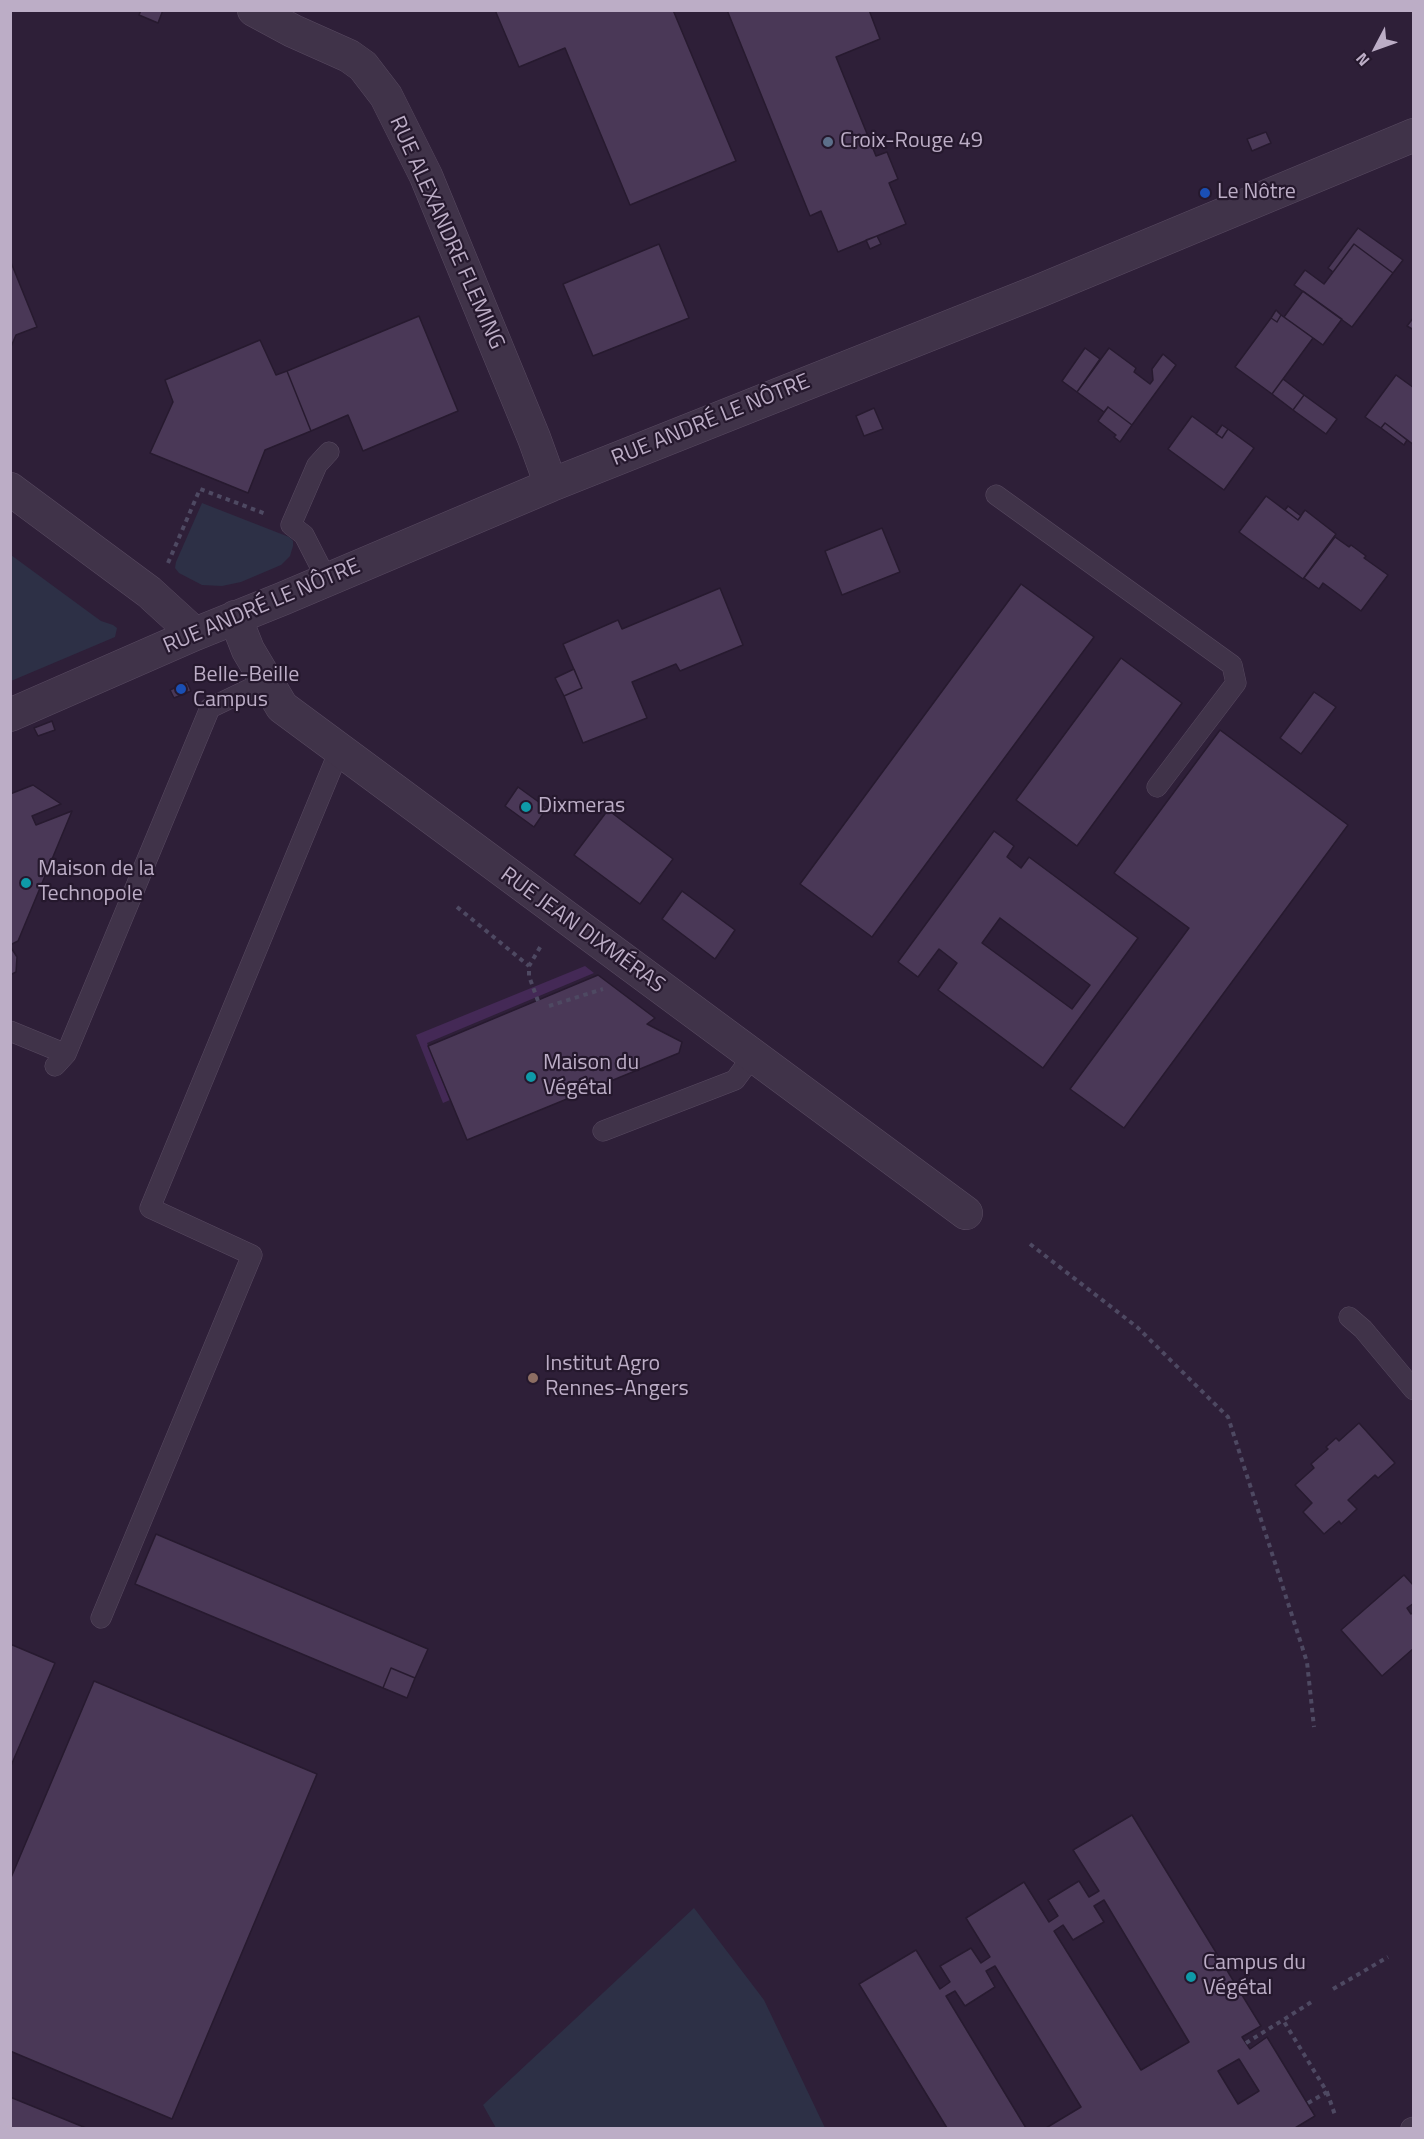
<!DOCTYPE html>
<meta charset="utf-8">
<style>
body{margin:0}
#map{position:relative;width:1424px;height:2139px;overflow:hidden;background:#2e1f38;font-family:"Titillium Web",sans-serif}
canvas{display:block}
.frame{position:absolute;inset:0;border:12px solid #bcadc6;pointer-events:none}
.north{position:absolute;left:1346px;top:18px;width:60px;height:60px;-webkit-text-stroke:4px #25182d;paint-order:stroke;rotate:229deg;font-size:16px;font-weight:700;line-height:24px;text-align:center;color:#bcadc6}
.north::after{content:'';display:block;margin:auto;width:21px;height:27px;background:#bcadc6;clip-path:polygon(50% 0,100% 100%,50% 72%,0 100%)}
</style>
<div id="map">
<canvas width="1424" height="2139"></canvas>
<div class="frame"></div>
<div class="north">N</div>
</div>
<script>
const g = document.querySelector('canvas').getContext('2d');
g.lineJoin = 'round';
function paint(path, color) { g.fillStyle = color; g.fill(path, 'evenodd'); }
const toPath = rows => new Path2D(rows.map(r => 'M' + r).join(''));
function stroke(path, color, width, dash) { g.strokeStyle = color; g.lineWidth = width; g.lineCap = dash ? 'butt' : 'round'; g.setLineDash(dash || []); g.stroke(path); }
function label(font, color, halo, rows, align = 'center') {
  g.font = font + ' "Titillium Web",sans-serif'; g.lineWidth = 4.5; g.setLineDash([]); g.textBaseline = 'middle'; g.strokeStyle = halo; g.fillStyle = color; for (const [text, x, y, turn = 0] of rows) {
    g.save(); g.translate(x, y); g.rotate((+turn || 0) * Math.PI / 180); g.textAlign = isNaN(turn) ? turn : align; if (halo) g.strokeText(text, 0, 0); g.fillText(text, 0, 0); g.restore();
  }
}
const green = toPath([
 [202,503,289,537,293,541,293,546,290,556,281,565,241,582,222,586,202,585,179,573,175,568,176,562],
 [11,555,90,613,101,621,113,625,117,628,115,637,11,681],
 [694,1908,764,2000,825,2128,496,2128,483,2105]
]);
const water = toPath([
 [585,966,594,973,427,1043,450,1100,443,1103,416,1035]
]);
const building = toPath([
 [141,10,163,10,158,23,139,15,141,10],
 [495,10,673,10,736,161,630,205,565,48,519,67,495,10],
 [727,10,869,10,880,39,836,57,876,156,887,152,898,179,889,183,906,224,838,252,821,211,810,216,727,10],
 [1266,132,1271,143,1252,151,1247,139,1266,132],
 [1358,228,1403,260,1393,273,1354,244,1333,272,1328,268,1358,228],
 [877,236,881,244,870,249,866,240,877,236],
 [659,244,689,318,593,356,563,284,659,244],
 [1354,244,1393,273,1352,327,1294,285,1305,270,1324,284,1354,244],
 [10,260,37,327,16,335,10,349,10,260],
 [1303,291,1342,319,1323,345,1284,317,1303,291],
 [1276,310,1281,315,1277,322,1271,318,1276,310],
 [1281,315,1313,338,1272,394,1235,367,1271,318,1277,322,1281,315],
 [419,316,458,411,363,451,348,415,311,431,287,371,419,316],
 [1414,317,1414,330,1407,326,1414,317],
 [260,340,276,375,287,371,311,431,265,450,248,493,150,453,173,402,165,380,260,340],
 [1085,348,1100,359,1077,392,1062,381,1085,348],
 [1109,348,1136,368,1134,372,1150,384,1153,380,1152,369,1163,354,1176,365,1132,425,1108,407,1104,412,1077,392,1109,348],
 [1396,375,1414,388,1414,445,1385,423,1381,428,1365,417,1396,375],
 [1283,379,1304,395,1293,410,1272,394,1283,379],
 [1304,395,1337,419,1326,434,1293,410,1304,395],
 [1108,407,1132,425,1120,442,1114,437,1116,435,1098,421,1108,407],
 [874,408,883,429,864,436,856,416,874,408],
 [1192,416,1222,438,1228,429,1254,448,1224,490,1168,449,1192,416],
 [1385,423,1407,440,1404,445,1381,428,1385,423],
 [1222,425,1228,429,1222,438,1216,434,1222,425],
 [1266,496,1298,520,1305,510,1336,534,1303,579,1239,532,1266,496],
 [1288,506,1301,516,1298,520,1285,510,1288,506],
 [882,528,900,572,842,595,825,551,882,528],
 [1335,537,1349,547,1351,545,1366,556,1364,558,1388,575,1361,611,1323,583,1319,589,1304,578,1335,537],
 [1021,584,1094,637,872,937,800,884,1021,584],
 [720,588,743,645,680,671,676,664,632,682,647,718,583,743,564,696,582,688,563,644,618,620,622,629,720,588],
 [1121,658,1182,703,1077,846,1016,800,1121,658],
 [574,669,582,688,564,696,555,678,574,669],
 [187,682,191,691,174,698,170,690,187,682],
 [1314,692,1336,707,1301,754,1280,738,1314,692],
 [52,721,55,730,38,736,34,728,52,721],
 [1220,730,1348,825,1124,1128,1070,1089,1189,928,1114,873,1220,730],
 [33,785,61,804,32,816,36,825,72,811,18,941,10,945,10,794,33,785],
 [518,787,547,808,534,827,505,806,518,787],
 [608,810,673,859,640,904,574,855,608,810],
 [994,831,1014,846,1007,857,1021,868,1029,857,1138,938,1043,1068,938,990,957,963,939,949,918,977,898,962,994,831],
 [1000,918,1090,985,1072,1009,982,943,1000,918],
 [682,891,735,930,715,959,662,919,682,891],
 [10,946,17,957,16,972,10,975,10,946],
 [598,975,655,1018,647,1024,682,1042,679,1053,467,1140,428,1046,598,975],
 [1359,1423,1395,1463,1378,1478,1375,1475,1348,1500,1357,1509,1341,1524,1339,1521,1324,1534,1303,1512,1312,1503,1295,1485,1314,1468,1311,1464,1328,1449,1326,1447,1336,1438,1339,1441,1359,1423],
 [156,1534,428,1649,415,1678,391,1668,383,1688,135,1584,156,1534],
 [1404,1575,1414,1586,1414,1603,1407,1608,1411,1614,1414,1612,1414,1648,1382,1676,1341,1630,1404,1575],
 [10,1644,55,1663,10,1768,10,1644],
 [391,1668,415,1678,407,1698,383,1688,391,1668],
 [94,1681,317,1774,172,2119,10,2051,10,1880,94,1681],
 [1132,1815,1261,2026,1242,2037,1250,2049,1267,2037,1315,2116,1295,2128,1046,2128,1081,2107,995,1966,986,1971,995,1987,965,2006,955,1991,946,1996,1026,2128,947,2128,859,1984,916,1950,940,1989,950,1982,940,1966,971,1948,981,1963,990,1957,966,1918,1024,1882,1049,1922,1058,1916,1048,1900,1079,1881,1089,1897,1099,1891,1073,1850,1132,1815],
 [1104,1900,1189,2042,1141,2070,1054,1931,1063,1925,1073,1940,1104,1922,1094,1906,1104,1900],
 [1239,2059,1259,2091,1238,2104,1218,2071,1239,2059],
 [10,2097,86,2128,10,2128,10,2097]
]);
const path = toPath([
 [168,563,200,489,266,514],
 [457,907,529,966],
 [538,1001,529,976,529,966,542,944],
 [549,1006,603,989],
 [1030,1244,1137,1327,1228,1417,1307,1662,1314,1727],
 [1333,1989,1388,1957],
 [1246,2043,1283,2020],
 [1327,2092,1335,2115],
 [1308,2103,1327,2092,1283,2020,1313,2001]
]);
const lane = toPath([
 [996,495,1232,665,1236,683,1157,787],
 [327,580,304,535,291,525,317,465,329,452],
 [10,1031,66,1054],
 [55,1066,66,1054,210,708,266,681],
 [603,1131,735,1080,752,1057],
 [1349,1317,1363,1329,1414,1390],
 [101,1618,252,1255,150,1208,339,751],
 [1411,2128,1414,2127]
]);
const street = toPath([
 [254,10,293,31,349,56,363,66,386,96,426,176,534,438,551,485],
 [10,489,149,592,195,634],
 [235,617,248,650,282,707,966,1213],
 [10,715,195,634,282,599,551,485,1039,291,1414,135]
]);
const markers = [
 [828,142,6,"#5c6f8a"],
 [1205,193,6,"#1a4fb4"],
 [181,689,6,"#1a4fb4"],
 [526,807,6,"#0f9aa8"],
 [26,883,6,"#0f9aa8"],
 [531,1077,6,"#0f9aa8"],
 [533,1378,6,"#8d6e63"],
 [1191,1977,6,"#0f9aa8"]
];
const poiNames = [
 ["Croix-Rouge 49",840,142],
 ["Le Nôtre",1217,193],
 ["Belle-Beille",193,676],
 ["Campus",193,701],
 ["Dixmeras",538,807],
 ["Maison de la",38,870],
 ["Technopole",38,895],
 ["Maison du",543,1064],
 ["Végétal",543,1089],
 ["Institut Agro",545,1365],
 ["Rennes-Angers",545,1390],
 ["Campus du",1203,1964],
 ["Végétal",1203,1989]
];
const streetNames = [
 ["RUE ALEXANDRE FLEMING",446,233,66],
 ["RUE ANDRÉ LE NÔTRE",711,421,-22],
 ["RUE ANDRÉ LE NÔTRE",262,607,-23],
 ["RUE JEAN DIXMÉRAS",582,931,36]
];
paint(green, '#2d3046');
paint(water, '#442956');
paint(building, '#4a3857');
stroke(building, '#271a2f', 1.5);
stroke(lane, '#584a61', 21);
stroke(street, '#584a61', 34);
stroke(path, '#4e4962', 4, [4.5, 4.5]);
stroke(lane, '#403349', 20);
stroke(street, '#403349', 33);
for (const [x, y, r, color] of markers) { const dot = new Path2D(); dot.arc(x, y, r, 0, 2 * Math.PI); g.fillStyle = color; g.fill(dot); stroke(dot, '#25182d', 2); }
label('22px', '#bcadc6', '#25182d', poiNames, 'left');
label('22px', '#bcadc6', '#25182d', streetNames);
</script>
